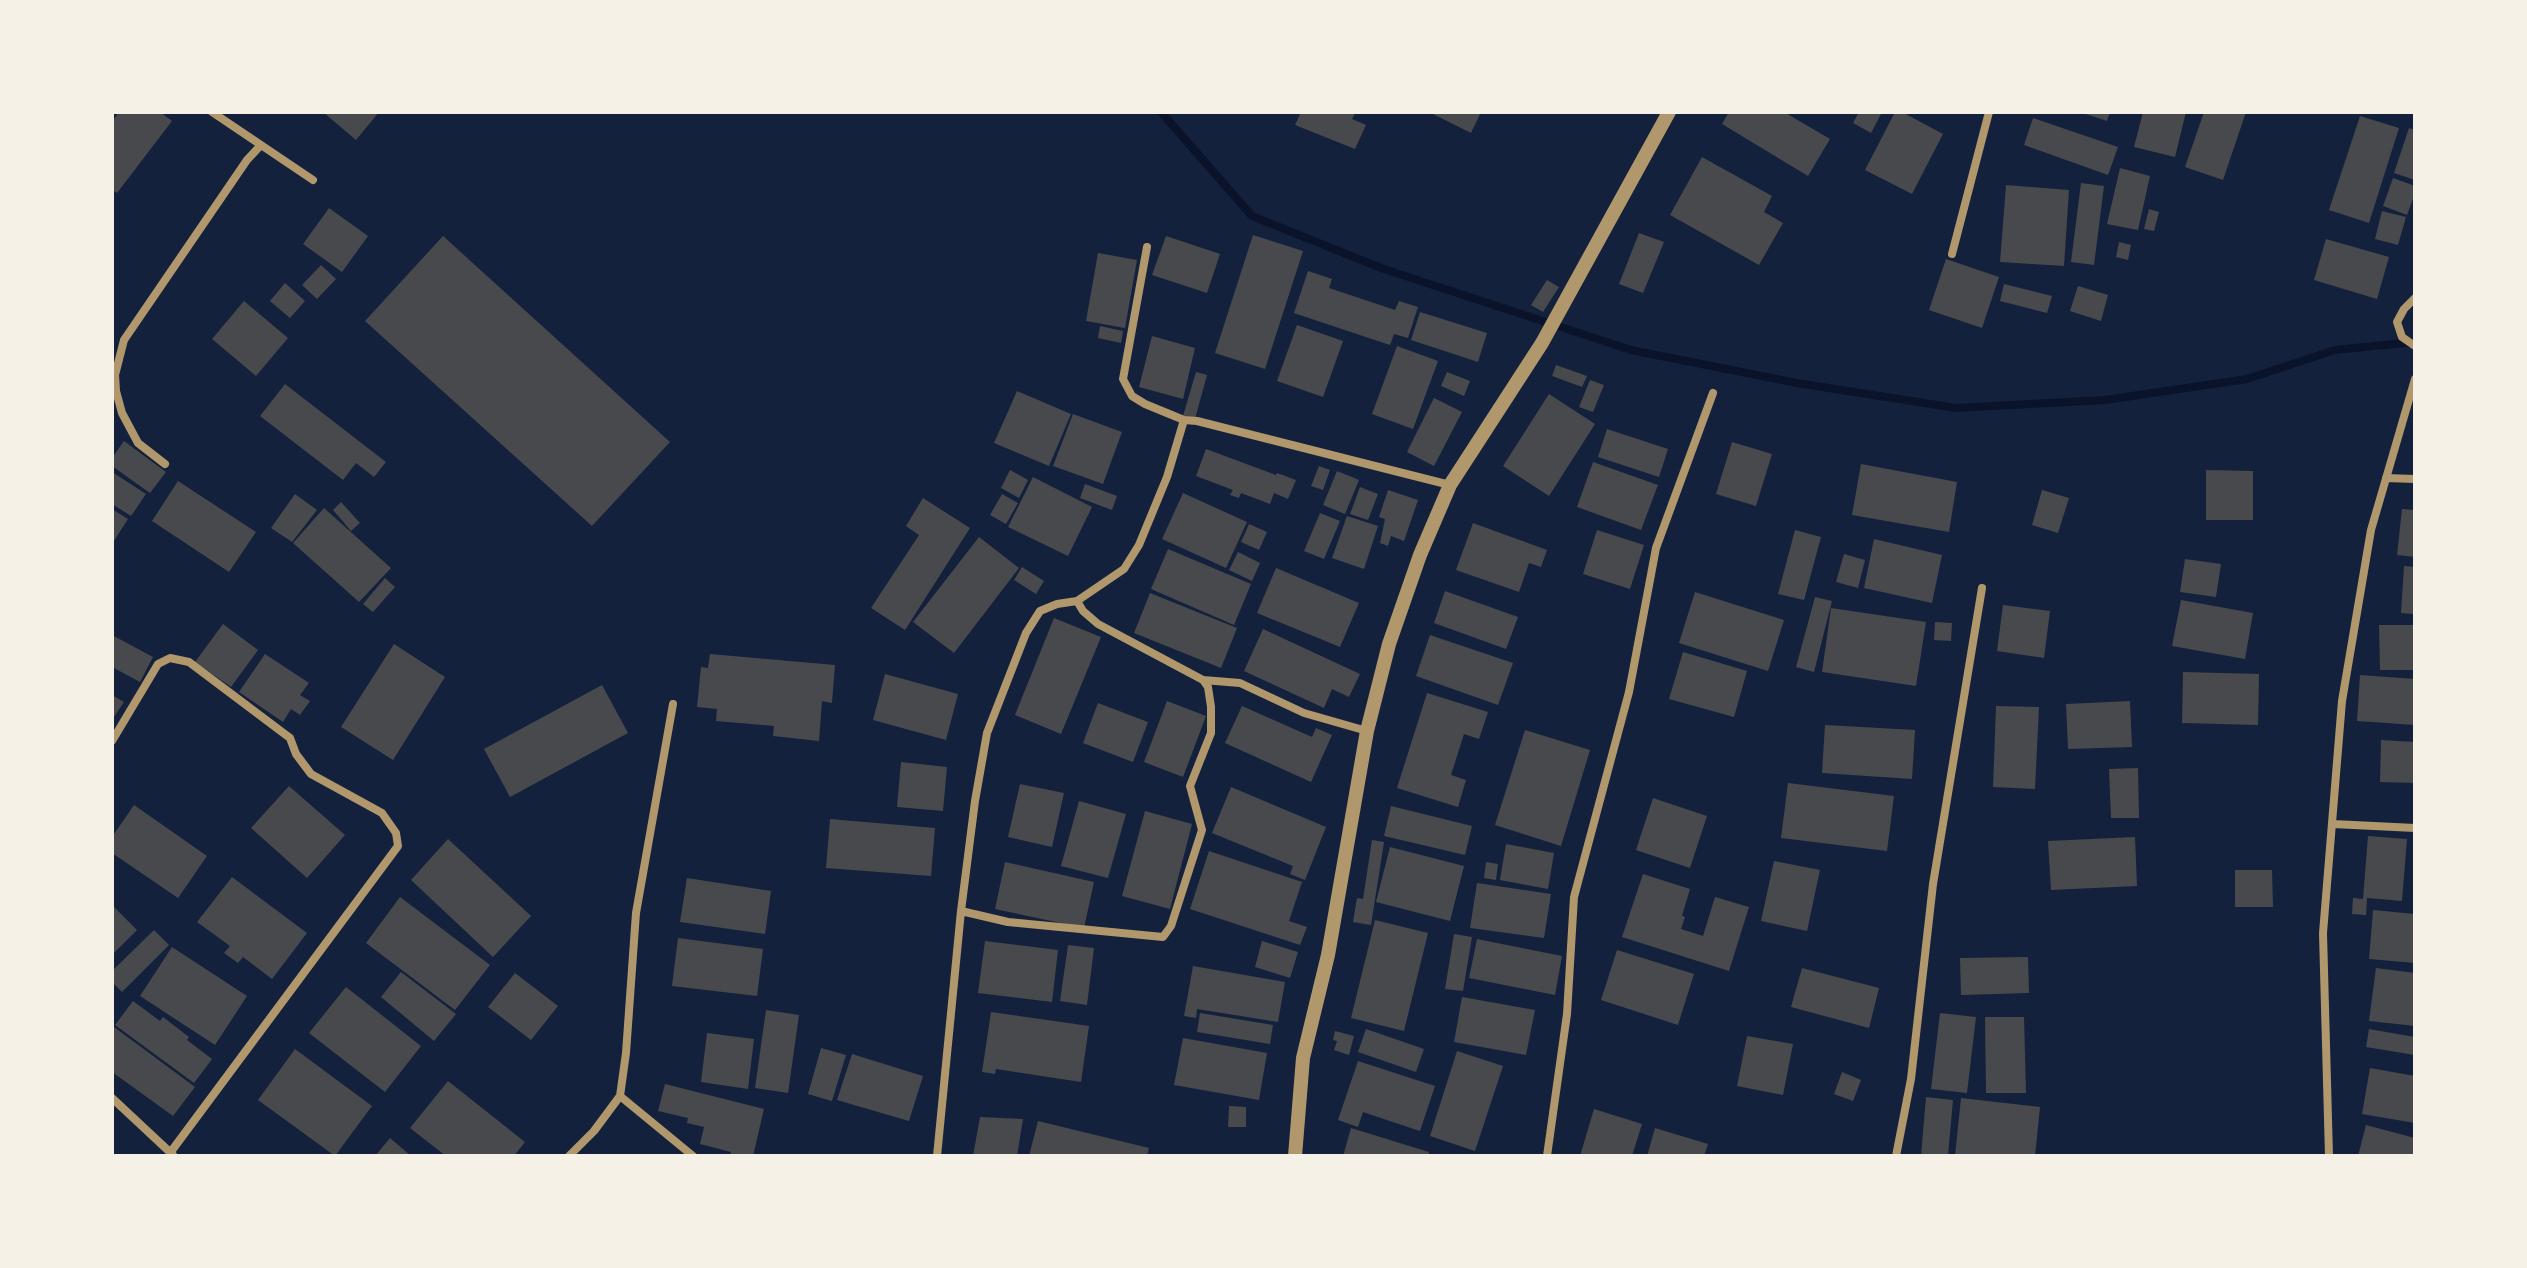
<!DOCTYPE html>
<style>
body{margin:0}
#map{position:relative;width:2527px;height:1268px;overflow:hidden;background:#14213d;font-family:Barlow,sans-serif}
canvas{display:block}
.frame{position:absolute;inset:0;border:114px solid #f6f1e7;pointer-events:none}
</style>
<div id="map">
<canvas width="2527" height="1268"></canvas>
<div class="frame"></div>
</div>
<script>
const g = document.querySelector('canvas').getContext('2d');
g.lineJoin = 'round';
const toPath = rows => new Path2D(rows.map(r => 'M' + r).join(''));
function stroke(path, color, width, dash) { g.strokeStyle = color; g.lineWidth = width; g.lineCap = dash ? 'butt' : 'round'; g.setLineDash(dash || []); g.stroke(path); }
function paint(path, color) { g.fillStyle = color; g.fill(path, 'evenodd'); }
const stream = toPath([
 [1161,112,1252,216,1381,268,1631,350,1797,383,1956,408,2105,400,2247,379,2335,350,2414,342]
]);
const building = toPath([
 [119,112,160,112,172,121,117,193,112,190,112,122],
 [323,112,379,112,356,140],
 [1301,112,1355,113,1352,119,1366,125,1355,149,1295,125],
 [1429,112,1481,112,1471,133],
 [1729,112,1784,112,1830,139,1808,176,1722,124],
 [1859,112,1882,112,1871,133,1853,123],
 [1895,112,1902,112,1943,134,1912,194,1865,170],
 [2080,112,2110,112,2107,121],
 [2143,112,2186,112,2175,157,2134,147],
 [2204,112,2246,112,2223,180,2185,167],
 [2360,116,2399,128,2369,223,2329,210],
 [2033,118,2118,147,2108,175,2024,145],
 [2409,128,2415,130,2415,180,2394,173],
 [1702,157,1772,196,1764,212,1783,223,1759,265,1670,215],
 [2120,168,2150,176,2138,230,2107,224],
 [2393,178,2415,186,2415,193,2407,215,2383,206],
 [2081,183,2104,186,2094,265,2071,262],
 [2006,185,2069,190,2064,266,2000,262],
 [329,208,368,236,342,272,303,244],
 [2149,209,2159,212,2154,231,2144,229],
 [2382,211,2406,217,2398,245,2375,239],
 [1639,233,1664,242,1643,293,1619,284],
 [1253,235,1303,251,1265,369,1215,353],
 [443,236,670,442,592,526,365,321],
 [1166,236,1220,254,1207,293,1152,275],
 [2326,239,2389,257,2377,299,2314,280],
 [2119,242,2131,245,2128,260,2116,257],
 [1098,253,1137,260,1125,328,1086,321],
 [1946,259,1999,277,1982,328,1929,310],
 [321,265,336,279,317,299,302,285],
 [1308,271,1332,279,1329,288,1395,310,1399,301,1418,307,1408,338,1394,334,1390,345,1294,313],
 [1547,280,1559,287,1543,312,1531,305],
 [285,283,305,301,290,318,270,301],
 [2004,284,2052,296,2047,313,2000,301],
 [2078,286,2108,295,2101,321,2070,311],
 [244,301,288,338,256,376,212,339],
 [1420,312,1487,333,1478,362,1411,340],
 [1297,325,1343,341,1323,397,1277,381],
 [1100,326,1123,331,1121,343,1098,338],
 [1152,336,1195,348,1183,399,1139,387],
 [1397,346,1438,361,1413,429,1372,414],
 [1556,365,1587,376,1582,387,1552,376],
 [1196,372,1207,375,1195,419,1183,416],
 [1447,372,1470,381,1464,396,1441,386],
 [1590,380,1604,385,1593,412,1579,407],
 [285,384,386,462,374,477,356,463,343,480,260,416],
 [1017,391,1071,414,1049,466,994,443],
 [1549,394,1595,424,1549,496,1503,466],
 [1434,398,1462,412,1434,466,1407,452],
 [1073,414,1122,432,1103,484,1053,466],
 [1607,429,1668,449,1659,477,1598,457],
 [124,441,166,472,150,493,112,466,112,458],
 [1732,442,1772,454,1756,506,1716,494],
 [1206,449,1276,475,1277,473,1296,480,1288,499,1274,493,1270,504,1241,493,1239,498,1230,495,1233,490,1196,476],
 [1593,462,1658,485,1641,530,1577,507],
 [1861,464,1957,482,1949,532,1852,515],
 [1319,466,1330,470,1323,490,1311,486],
 [1010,470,1028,480,1019,498,1001,488],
 [2206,470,2253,471,2253,520,2206,520],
 [1337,471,1359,480,1345,514,1323,505],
 [112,472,146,494,131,516,112,504],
 [1033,477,1092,507,1068,556,1008,527],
 [178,481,256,532,229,572,152,521],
 [1085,484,1117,496,1112,510,1080,498],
 [1360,487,1378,494,1368,520,1350,514],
 [1388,490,1418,500,1404,541,1391,536,1388,546,1380,543,1385,519,1379,517],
 [2042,490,2069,498,2058,533,2032,525],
 [1183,493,1247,522,1226,568,1162,539],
 [295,494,317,510,292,542,271,528],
 [1002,494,1018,503,1006,524,990,515],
 [923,498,970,528,905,630,871,608,919,535,906,526],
 [341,502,360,523,351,531,333,510],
 [324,508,391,568,359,602,293,543],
 [112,509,128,519,112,544],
 [2402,509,2415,510,2415,557,2397,555],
 [1320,513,1340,521,1324,559,1304,551],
 [1347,516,1378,526,1364,569,1332,558],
 [1473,523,1547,550,1541,567,1529,563,1519,592,1456,570],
 [1249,524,1267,532,1259,550,1241,542],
 [1597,530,1644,545,1630,589,1583,574],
 [1795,530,1821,537,1804,600,1778,594],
 [979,537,1019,568,954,653,913,622],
 [1874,539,1942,555,1932,603,1864,588],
 [1168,549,1251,584,1234,625,1151,589],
 [1238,552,1260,563,1252,581,1229,570],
 [1844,554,1865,560,1858,588,1836,582],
 [2185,559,2221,564,2216,597,2180,592],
 [2404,566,2415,567,2415,614,2401,613],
 [1022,567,1044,581,1036,594,1014,580],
 [1276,568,1359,603,1340,647,1257,613],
 [385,578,395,587,373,612,363,604],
 [1445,591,1518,617,1506,649,1434,623],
 [1695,592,1784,620,1768,671,1679,643],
 [1150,593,1237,628,1221,668,1134,633],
 [1815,597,1832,601,1814,672,1796,667],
 [2181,600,2253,613,2245,659,2172,646],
 [2003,605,2050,611,2044,658,1997,651],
 [1831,608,1926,622,1916,686,1822,672],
 [1054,618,1101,637,1061,734,1015,715],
 [1935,622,1952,623,1951,641,1934,640],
 [223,624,258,650,231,687,195,662],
 [2379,625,2415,625,2415,670,2380,670],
 [1263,629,1360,674,1349,697,1332,689,1324,708,1244,671],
 [112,635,153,657,140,682,112,667],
 [1430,635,1513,663,1498,705,1416,676],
 [394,644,445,677,393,760,341,727],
 [1683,652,1747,671,1734,717,1669,699],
 [265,654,309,683,300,695,310,701,300,715,291,709,283,722,239,692],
 [710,654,835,665,832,703,822,701,819,741,773,736,774,726,716,721,717,709,697,707,701,667,708,668],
 [2183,672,2259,674,2258,725,2182,723],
 [885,674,958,694,946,740,873,720],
 [2360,675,2415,679,2415,725,2357,721],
 [602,685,628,733,510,797,484,749],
 [1427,693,1488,712,1479,739,1464,734,1451,775,1466,780,1458,807,1397,788],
 [112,695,124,702,112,720],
 [1167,701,1206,716,1183,777,1144,762],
 [2130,701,2132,747,2068,749,2066,704],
 [1098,703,1148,722,1133,762,1083,743],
 [1242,706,1312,737,1316,728,1332,735,1311,782,1225,743],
 [1996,706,2039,707,2035,789,1993,787],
 [1825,725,1915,730,1912,779,1822,773],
 [1525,730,1590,750,1561,846,1495,825],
 [2381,740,2415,742,2415,783,2380,782],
 [901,762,947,767,943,811,897,807],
 [2138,768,2139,818,2111,818,2109,769],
 [1788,783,1894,796,1887,851,1781,838],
 [1020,784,1064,793,1052,847,1008,837],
 [289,786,345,835,307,878,251,828],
 [1231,787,1326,827,1305,880,1290,874,1293,866,1212,833],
 [1653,798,1707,816,1690,868,1636,850],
 [1079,801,1126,814,1108,878,1061,866],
 [134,805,207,856,178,898,112,853,112,837],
 [1391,806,1472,826,1465,855,1384,836],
 [1145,811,1192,824,1170,909,1122,896],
 [830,819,935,828,931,876,826,868],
 [2368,836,2407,839,2402,901,2367,898,2366,915,2352,914,2353,898,2363,899],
 [2135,837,2137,886,2051,890,2048,841],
 [448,839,531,916,493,957,411,880],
 [1372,840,1384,842,1371,925,1353,922,1357,898,1363,899],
 [1506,844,1554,853,1548,889,1500,880],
 [1390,847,1464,866,1450,921,1376,902],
 [1209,851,1302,882,1289,921,1307,927,1300,945,1190,909],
 [1774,861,1820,870,1807,931,1761,921],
 [1005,862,1094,882,1084,928,995,909],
 [1486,862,1498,864,1496,880,1484,878],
 [2235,870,2272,870,2273,907,2235,907],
 [1643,874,1690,889,1682,916,1685,917,1681,929,1703,936,1715,897,1749,907,1729,971,1622,937],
 [232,877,307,933,272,979,243,957,238,963,224,953,230,946,197,922],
 [687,878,771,891,765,934,680,922],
 [1477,883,1551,894,1544,938,1470,928],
 [400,897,490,965,455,1010,366,943],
 [112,905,137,930,112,955],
 [2373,910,2415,914,2415,963,2369,959],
 [1375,920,1428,933,1404,1031,1351,1018],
 [154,930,169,945,122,992,112,982,112,971],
 [1454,934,1472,937,1463,991,1445,989],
 [678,938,763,949,757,996,672,986],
 [1477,939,1562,956,1555,995,1469,978],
 [985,941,1058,950,1052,1002,978,993],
 [1262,941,1298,952,1290,978,1255,967],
 [1068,945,1094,948,1087,1005,1060,1001],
 [172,947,247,996,215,1045,140,996],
 [1617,950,1694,974,1678,1025,1601,1000],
 [2028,957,2029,993,1961,995,1960,958],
 [1193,966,1285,982,1278,1022,1197,1009,1196,1018,1184,1016],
 [1802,968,1879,988,1869,1028,1791,1007],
 [2376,968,2415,973,2415,1026,2369,1021],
 [401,972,456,1014,434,1041,381,997],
 [515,973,558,1006,531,1040,488,1007],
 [346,987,421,1046,385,1092,309,1033],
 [1462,997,1535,1010,1526,1055,1454,1042],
 [133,1001,160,1021,163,1017,189,1037,187,1040,212,1059,194,1083,115,1025],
 [766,1010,799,1015,788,1093,755,1088],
 [991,1012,1089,1026,1081,1082,996,1069,995,1074,982,1072],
 [1200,1013,1273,1025,1270,1044,1197,1032],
 [1940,1013,1976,1017,1967,1093,1931,1089],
 [1985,1017,2024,1017,2026,1093,1986,1093],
 [114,1027,195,1087,173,1116,112,1072,112,1030],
 [1366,1029,1424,1049,1416,1072,1358,1052],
 [2369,1029,2415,1037,2415,1055,2366,1047],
 [1335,1031,1354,1036,1349,1055,1334,1050,1337,1041,1333,1040],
 [707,1033,754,1039,748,1089,701,1082],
 [1747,1036,1793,1044,1783,1095,1737,1086],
 [1183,1038,1267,1053,1259,1100,1174,1085],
 [821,1048,846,1055,832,1101,808,1094],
 [295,1049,372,1106,335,1156,258,1100],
 [1457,1051,1503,1066,1475,1151,1430,1136],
 [852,1054,923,1076,909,1121,837,1100],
 [1358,1061,1435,1086,1420,1131,1363,1112,1358,1127,1338,1120],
 [2370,1068,2415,1076,2415,1123,2362,1114],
 [1842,1072,1861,1080,1853,1101,1834,1094],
 [448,1081,525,1142,514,1156,446,1156,410,1128],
 [665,1084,764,1109,753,1156,730,1156,731,1152,700,1144,704,1127,687,1123,688,1118,658,1111],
 [1926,1097,1953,1100,1948,1156,1921,1156],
 [1961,1098,2040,1107,2035,1156,1955,1156],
 [1229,1106,1246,1107,1246,1127,1228,1127],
 [1594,1109,1642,1124,1632,1156,1580,1156],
 [980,1117,1023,1119,1017,1156,973,1156],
 [1038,1121,1149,1148,1147,1156,1029,1156],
 [2366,1125,2415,1138,2415,1156,2358,1156],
 [1351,1128,1429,1152,1428,1156,1343,1156],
 [1655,1128,1708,1144,1704,1156,1647,1156],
 [390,1138,411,1156,375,1156]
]);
const minor = toPath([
 [212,112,313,180],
 [1147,247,1123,379,1132,396,1145,404,1184,420,1197,421,1450,485],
 [1952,254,1989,112],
 [2415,298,2404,309,2397,322,2402,337,2415,346],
 [112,389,116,391,115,375,124,340,247,160,261,145],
 [116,391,122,413,138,443,165,464],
 [2386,478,2415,479],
 [1077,601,1083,611,1098,624,1203,680,1240,683,1304,713,1367,731],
 [112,741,158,664,170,658,189,662,290,738,296,754,311,774,382,813,396,833,398,846,170,1153],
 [2333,824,2415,828],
 [961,911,1008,922,1163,937,1171,926,1202,830,1190,786,1211,733,1211,707,1208,687,1203,680],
 [620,1096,693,1156],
 [112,1098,173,1155],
 [569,1156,594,1131,620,1096,626,1053,636,913,673,704],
 [937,1156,961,911,975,801,987,733,1026,633,1040,611,1057,604,1077,601,1124,569,1139,545,1167,477,1184,420],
 [1547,1156,1567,1014,1574,897,1629,692,1656,548,1713,393],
 [1896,1156,1911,1079,1933,884,1982,588],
 [2329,1156,2323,933,2342,701,2371,530,2415,379]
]);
const tertiary = toPath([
 [1295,1156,1303,1058,1328,955,1367,731,1389,644,1420,555,1450,485,1542,343,1669,112]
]);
stroke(stream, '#0b132b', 8);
paint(building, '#48494c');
stroke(minor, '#b1986c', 8);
stroke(tertiary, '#b1986c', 14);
</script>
